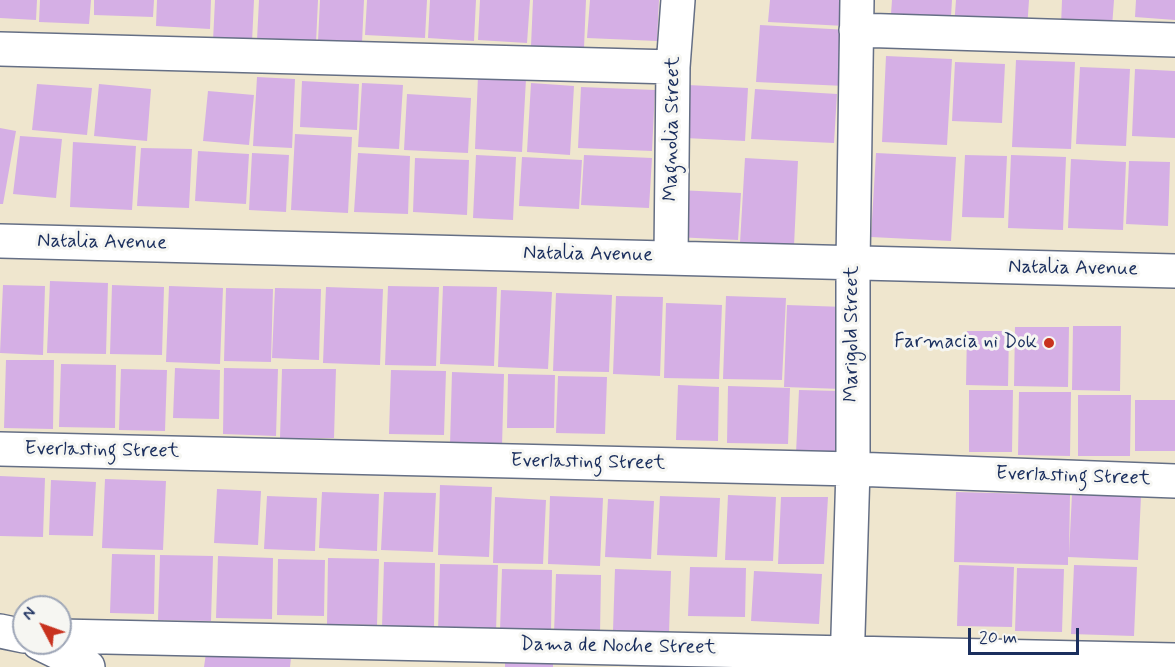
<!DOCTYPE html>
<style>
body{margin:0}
#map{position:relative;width:1175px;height:667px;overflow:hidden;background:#efe6ce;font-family:Mynerve,sans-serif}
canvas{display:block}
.north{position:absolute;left:12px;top:595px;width:60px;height:60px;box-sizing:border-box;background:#f6f6f2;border:2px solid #9ea6b7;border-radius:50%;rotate:311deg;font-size:16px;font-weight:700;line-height:24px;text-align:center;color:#1b2f5e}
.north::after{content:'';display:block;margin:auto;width:21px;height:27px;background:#c8321e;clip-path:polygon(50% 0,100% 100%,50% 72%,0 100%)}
.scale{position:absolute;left:968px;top:628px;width:111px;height:27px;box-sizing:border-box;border:3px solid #1b2f5e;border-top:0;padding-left:8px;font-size:18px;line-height:21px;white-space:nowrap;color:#1b2f5e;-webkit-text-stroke:4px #f6f6f2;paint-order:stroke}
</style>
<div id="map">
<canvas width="1175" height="667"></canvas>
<div class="north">N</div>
<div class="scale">20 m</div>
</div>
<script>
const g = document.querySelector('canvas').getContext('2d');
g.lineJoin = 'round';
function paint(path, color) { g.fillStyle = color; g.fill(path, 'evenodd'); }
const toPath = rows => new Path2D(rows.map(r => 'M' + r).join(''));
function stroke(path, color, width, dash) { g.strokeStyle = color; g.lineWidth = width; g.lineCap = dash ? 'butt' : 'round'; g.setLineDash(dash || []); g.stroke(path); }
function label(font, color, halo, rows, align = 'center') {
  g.font = font + ' Mynerve,sans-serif'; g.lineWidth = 6; g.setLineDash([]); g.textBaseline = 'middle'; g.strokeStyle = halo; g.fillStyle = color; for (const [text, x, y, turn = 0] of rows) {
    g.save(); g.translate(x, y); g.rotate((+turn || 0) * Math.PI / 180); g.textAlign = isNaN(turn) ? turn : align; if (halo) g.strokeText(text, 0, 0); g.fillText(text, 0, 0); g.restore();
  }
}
const building = toPath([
 [0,0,37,0,36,20,0,18],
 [40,0,91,0,89,24,39,22],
 [94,0,154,0,153,17,94,15],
 [157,0,211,0,210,29,156,26],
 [215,0,254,0,252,42,213,41],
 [259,0,318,0,316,43,257,40],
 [320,0,364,0,362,43,318,41],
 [367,0,427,0,425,38,365,35],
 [430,0,476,0,474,41,428,38],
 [480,0,530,0,527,43,478,40],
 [533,0,586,0,584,48,531,46],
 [590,0,659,0,657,41,587,38],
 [770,0,847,0,845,26,768,22],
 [892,0,952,0,951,17,891,14],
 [956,0,1029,0,1027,30,954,27],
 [1062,0,1114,0,1112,27,1061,26],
 [1136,0,1175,0,1175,20,1135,17],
 [760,25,848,30,845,86,756,82],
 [886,56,952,59,947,145,882,142],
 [1016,60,1075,62,1071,149,1012,147],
 [955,62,1005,64,1002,123,952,121],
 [1080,67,1130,69,1126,146,1076,144],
 [1135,69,1175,71,1175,138,1132,136],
 [478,76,526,79,522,152,475,149],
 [257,77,295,79,292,148,253,146],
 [302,81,359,84,357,130,300,127],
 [362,83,403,85,399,149,358,147],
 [531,83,574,86,570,155,527,152],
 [37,84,92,88,87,135,32,130],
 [99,84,151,89,147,141,94,136],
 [688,85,748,88,745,141,685,138],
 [581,87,655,90,652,151,578,148],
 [755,89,837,94,834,143,751,139],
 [208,91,254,95,249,145,203,141],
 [407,94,471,98,468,153,404,150],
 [0,128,16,131,3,204,0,204],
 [295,134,352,137,348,213,291,210],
 [20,136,62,139,56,198,13,194],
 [73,142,136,146,132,210,70,207],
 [141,148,192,149,189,208,137,206],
 [198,151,249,154,246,204,195,201],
 [252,153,289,155,286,212,249,210],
 [358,153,410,156,408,214,354,212],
 [876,153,956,157,951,241,871,237],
 [476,155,516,157,513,220,473,218],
 [584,155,652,158,649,208,581,205],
 [965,155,1007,156,1004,218,962,217],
 [1011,155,1066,157,1063,230,1008,228],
 [522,157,582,160,579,209,519,206],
 [415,158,469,160,467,215,413,212],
 [745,158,798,161,794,246,740,243],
 [1071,159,1126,162,1123,230,1068,228],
 [1129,161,1170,162,1168,226,1126,224],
 [678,190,741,193,738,240,675,237],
 [50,281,108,283,106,354,47,353],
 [3,285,45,286,43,355,0,353],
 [112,285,164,287,162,355,110,354],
 [169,286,223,288,220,364,166,362],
 [388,286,439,287,436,366,385,365],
 [443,286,497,287,494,366,440,364],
 [326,287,383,289,380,365,323,363],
 [226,288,273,289,271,362,224,361],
 [275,288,321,289,319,360,272,358],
 [501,290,552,292,548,369,498,367],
 [556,293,612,295,609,372,553,371],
 [616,296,663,297,660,376,613,374],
 [726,296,786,298,782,380,723,379],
 [666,303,722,305,719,379,664,378],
 [787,305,845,307,842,389,784,387],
 [1073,326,1121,326,1120,391,1072,390],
 [1015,327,1069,327,1068,387,1014,386],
 [967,331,1009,331,1008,386,966,385],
 [6,360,54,360,53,429,4,428],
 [61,364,116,365,115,428,59,427],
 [175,368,220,370,219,419,173,418],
 [224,368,278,369,276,436,223,434],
 [121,369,167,370,165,431,119,430],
 [282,369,336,369,334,438,280,438],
 [391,370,446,371,444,435,389,434],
 [452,372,504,374,502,446,450,445],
 [508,374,555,375,554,428,507,428],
 [558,376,607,377,605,434,556,433],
 [678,385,719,387,718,441,676,440],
 [728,386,790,388,788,444,727,443],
 [799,390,839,391,837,454,796,453],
 [969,390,1013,390,1012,452,969,452],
 [1019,392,1071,392,1070,456,1018,455],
 [1078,395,1131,395,1130,456,1078,456],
 [1135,400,1175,400,1175,451,1135,451],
 [0,476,45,478,43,537,0,536],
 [105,479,166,481,163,550,102,548],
 [51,480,96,482,93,536,49,535],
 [440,485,492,487,489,557,438,555],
 [217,489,261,491,258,545,214,543],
 [322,492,379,494,377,551,319,548],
 [384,492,436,493,433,552,381,550],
 [956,492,1070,495,1069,555,1072,494,1141,496,1138,560,1068,557,1068,565,954,562],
 [728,495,776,497,773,561,725,560],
 [267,496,317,498,315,551,264,549],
 [550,496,603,498,600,566,548,564],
 [660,496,720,498,717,557,657,555],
 [495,497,546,500,543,564,493,563],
 [781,497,828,497,824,564,778,564],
 [608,499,654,501,651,559,605,557],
 [112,554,155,555,154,614,110,613],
 [160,555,213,556,211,621,158,620],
 [218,556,273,558,272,619,216,618],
 [328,558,379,559,377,625,327,624],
 [278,559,325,560,324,616,277,615],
 [384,562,435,563,434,628,382,627],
 [440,564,498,565,496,632,438,631],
 [959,565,1014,567,1012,627,957,626],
 [1074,565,1137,567,1134,636,1071,634],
 [690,567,746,568,745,617,688,616],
 [1017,568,1064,569,1062,632,1015,631],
 [502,569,552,570,551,632,500,631],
 [615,569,671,571,669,633,613,631],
 [754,571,822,574,819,624,751,621],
 [556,574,601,575,600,634,554,634],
 [207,646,291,658,290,667,204,667],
 [505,662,553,664,553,667,505,667]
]);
const minor = toPath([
 [856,30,1175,40],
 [0,49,673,67],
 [0,241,1175,271],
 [671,257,673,67,678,0],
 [0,449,853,469,1175,481],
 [0,631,24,636],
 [60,636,1175,660],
 [39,643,88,667],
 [847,667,853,469,853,264,857,0]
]);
const markers = [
 [1049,343,6,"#c8321e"]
];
const streetNames = [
 ["Magnolia Street",673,129,-89],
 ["Natalia Avenue",102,243,1],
 ["Natalia Avenue",588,255,1],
 ["Natalia Avenue",1073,269,1],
 ["Marigold Street",853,334,-90],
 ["Everlasting Street",102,451,1],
 ["Everlasting Street",588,463,1],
 ["Everlasting Street",1073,477,2],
 ["Dama de Noche Street",618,647,1]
];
const poiNames = [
 ["Farmacia ni Dok",1037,343]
];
paint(building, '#d5afe5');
stroke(minor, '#656f85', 36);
stroke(minor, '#fff', 33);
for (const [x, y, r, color] of markers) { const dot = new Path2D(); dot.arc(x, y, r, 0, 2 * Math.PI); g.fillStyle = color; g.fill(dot); stroke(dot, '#f6f6f2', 2); }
label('20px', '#1b2f5e', '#f6f6f2', streetNames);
label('20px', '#1b2f5e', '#f6f6f2', poiNames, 'right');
</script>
